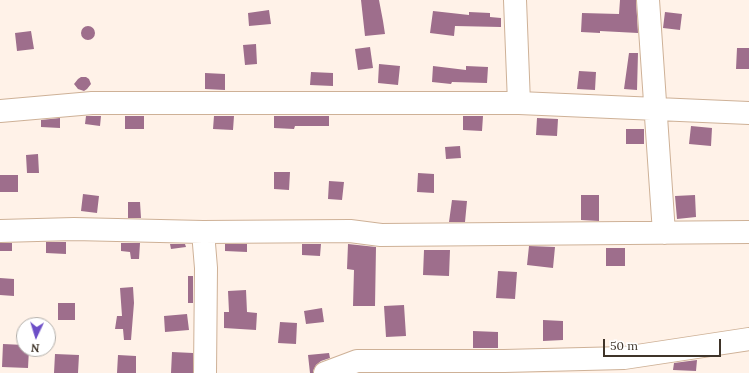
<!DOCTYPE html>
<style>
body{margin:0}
#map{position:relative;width:749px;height:373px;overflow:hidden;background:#fff2e8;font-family:Lora,serif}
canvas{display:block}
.north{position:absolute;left:16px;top:317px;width:40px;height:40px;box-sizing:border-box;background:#fff;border:1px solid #b2aea9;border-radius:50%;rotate:184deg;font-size:11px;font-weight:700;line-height:16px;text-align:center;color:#3f3429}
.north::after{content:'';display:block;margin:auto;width:14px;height:18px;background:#6c4ec7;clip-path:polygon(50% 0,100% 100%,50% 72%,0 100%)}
.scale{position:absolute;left:603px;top:339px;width:118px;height:18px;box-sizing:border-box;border:2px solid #3f3429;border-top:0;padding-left:5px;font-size:12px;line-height:14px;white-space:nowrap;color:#3f3429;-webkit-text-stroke:3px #fff;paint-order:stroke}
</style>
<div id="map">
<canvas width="749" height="373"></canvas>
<div class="north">N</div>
<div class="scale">50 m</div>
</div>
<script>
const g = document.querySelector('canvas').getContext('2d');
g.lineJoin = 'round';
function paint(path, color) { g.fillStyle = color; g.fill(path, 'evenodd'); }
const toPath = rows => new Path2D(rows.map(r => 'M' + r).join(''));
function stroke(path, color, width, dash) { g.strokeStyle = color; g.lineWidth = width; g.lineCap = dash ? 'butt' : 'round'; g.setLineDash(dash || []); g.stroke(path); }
const building = toPath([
 [361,0,379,0,383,21,385,34,365,36],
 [620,0,636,0,638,33,600,31,600,33,581,32,582,13,619,14],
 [269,10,271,24,249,26,248,13],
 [433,11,469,15,469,12,490,13,490,17,501,18,501,27,455,26,454,36,430,33],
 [665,12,682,14,680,30,663,28],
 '81 33a7 7 0 1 1 14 0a7 7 0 1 1-14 0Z',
 [31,31,34,49,17,51,15,33],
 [256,44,257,64,245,65,243,45],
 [370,47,373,68,358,70,355,49],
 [737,48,749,48,749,69,736,69],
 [629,53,638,53,637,90,624,89],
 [379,64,400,66,398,85,378,83],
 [433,66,466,70,466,66,488,67,487,83,452,82,451,84,432,82],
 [579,71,596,72,595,90,577,89],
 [311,72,333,73,333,86,310,85],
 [205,73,225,74,225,90,205,89],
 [81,77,86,77,89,79,91,84,87,89,84,91,78,89,74,84,78,79],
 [86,116,101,116,100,126,85,124],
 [125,116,144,116,144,129,125,129],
 [214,116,234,116,233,130,213,129],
 [274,116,329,116,329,126,295,126,294,129,274,128],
 [463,116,483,116,482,131,463,130],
 [60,118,60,128,41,127,41,120],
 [537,118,558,119,557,136,536,135],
 [691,126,712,128,711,146,689,144],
 [626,129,644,129,644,144,626,144],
 [460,146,461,158,446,159,445,147],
 [38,154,39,173,27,173,26,155],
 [274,172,290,172,289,190,274,189],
 [418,173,434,174,434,193,417,192],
 [0,175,18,175,18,192,0,192],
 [329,181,344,182,342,200,328,199],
 [83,194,99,196,97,213,81,211],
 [581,195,599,195,599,221,581,220],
 [695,195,696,217,677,219,675,196],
 [452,200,467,201,465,222,449,222],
 [128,202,140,202,141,218,128,218],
 [46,242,66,242,66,254,46,253],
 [0,243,12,243,12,251,0,251],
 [121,243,140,243,139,259,131,259,130,252,121,251],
 [170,244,185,244,186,247,171,249],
 [225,244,247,244,247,252,225,251],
 [302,244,321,244,320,256,302,255],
 [348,244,376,247,375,306,353,306,354,270,347,269],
 [529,246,555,247,553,268,527,265],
 [606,248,625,248,625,266,606,266],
 [424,250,450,250,449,276,423,275],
 [498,271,517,272,515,299,496,298],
 [188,276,193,276,193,303,188,303],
 [0,278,14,279,14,296,0,295],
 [133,287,134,303,131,340,124,340,123,329,115,329,117,316,122,316,120,288],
 [246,290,247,312,257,313,256,330,224,328,224,312,229,312,228,291],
 [58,303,75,303,75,320,58,320],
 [404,305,406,336,386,337,384,306],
 [322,308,324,322,306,324,304,311],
 [187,314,189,330,165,332,164,316],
 [543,320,563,321,563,340,543,341],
 [280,322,297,323,296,344,278,343],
 [473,331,498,332,498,348,473,348],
 [3,344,24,345,24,349,29,349,28,368,2,367],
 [172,352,193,353,193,373,171,373],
 [329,353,330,358,321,361,316,365,313,371,313,373,310,373,308,355],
 [55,354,79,355,78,373,54,373],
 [118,355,136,356,136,373,117,373],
 [697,360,696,371,673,370,674,363]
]);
const minor = toPath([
 [515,0,519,103],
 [648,0,664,233],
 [0,111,92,103,519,103,749,113],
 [0,231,74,229,203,232,350,231,381,235,749,232],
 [203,232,206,268,205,373],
 [325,373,357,361,504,361,624,358,749,339]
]);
paint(building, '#9e6e8c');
stroke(minor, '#ceb197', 24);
stroke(minor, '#fff', 22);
</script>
